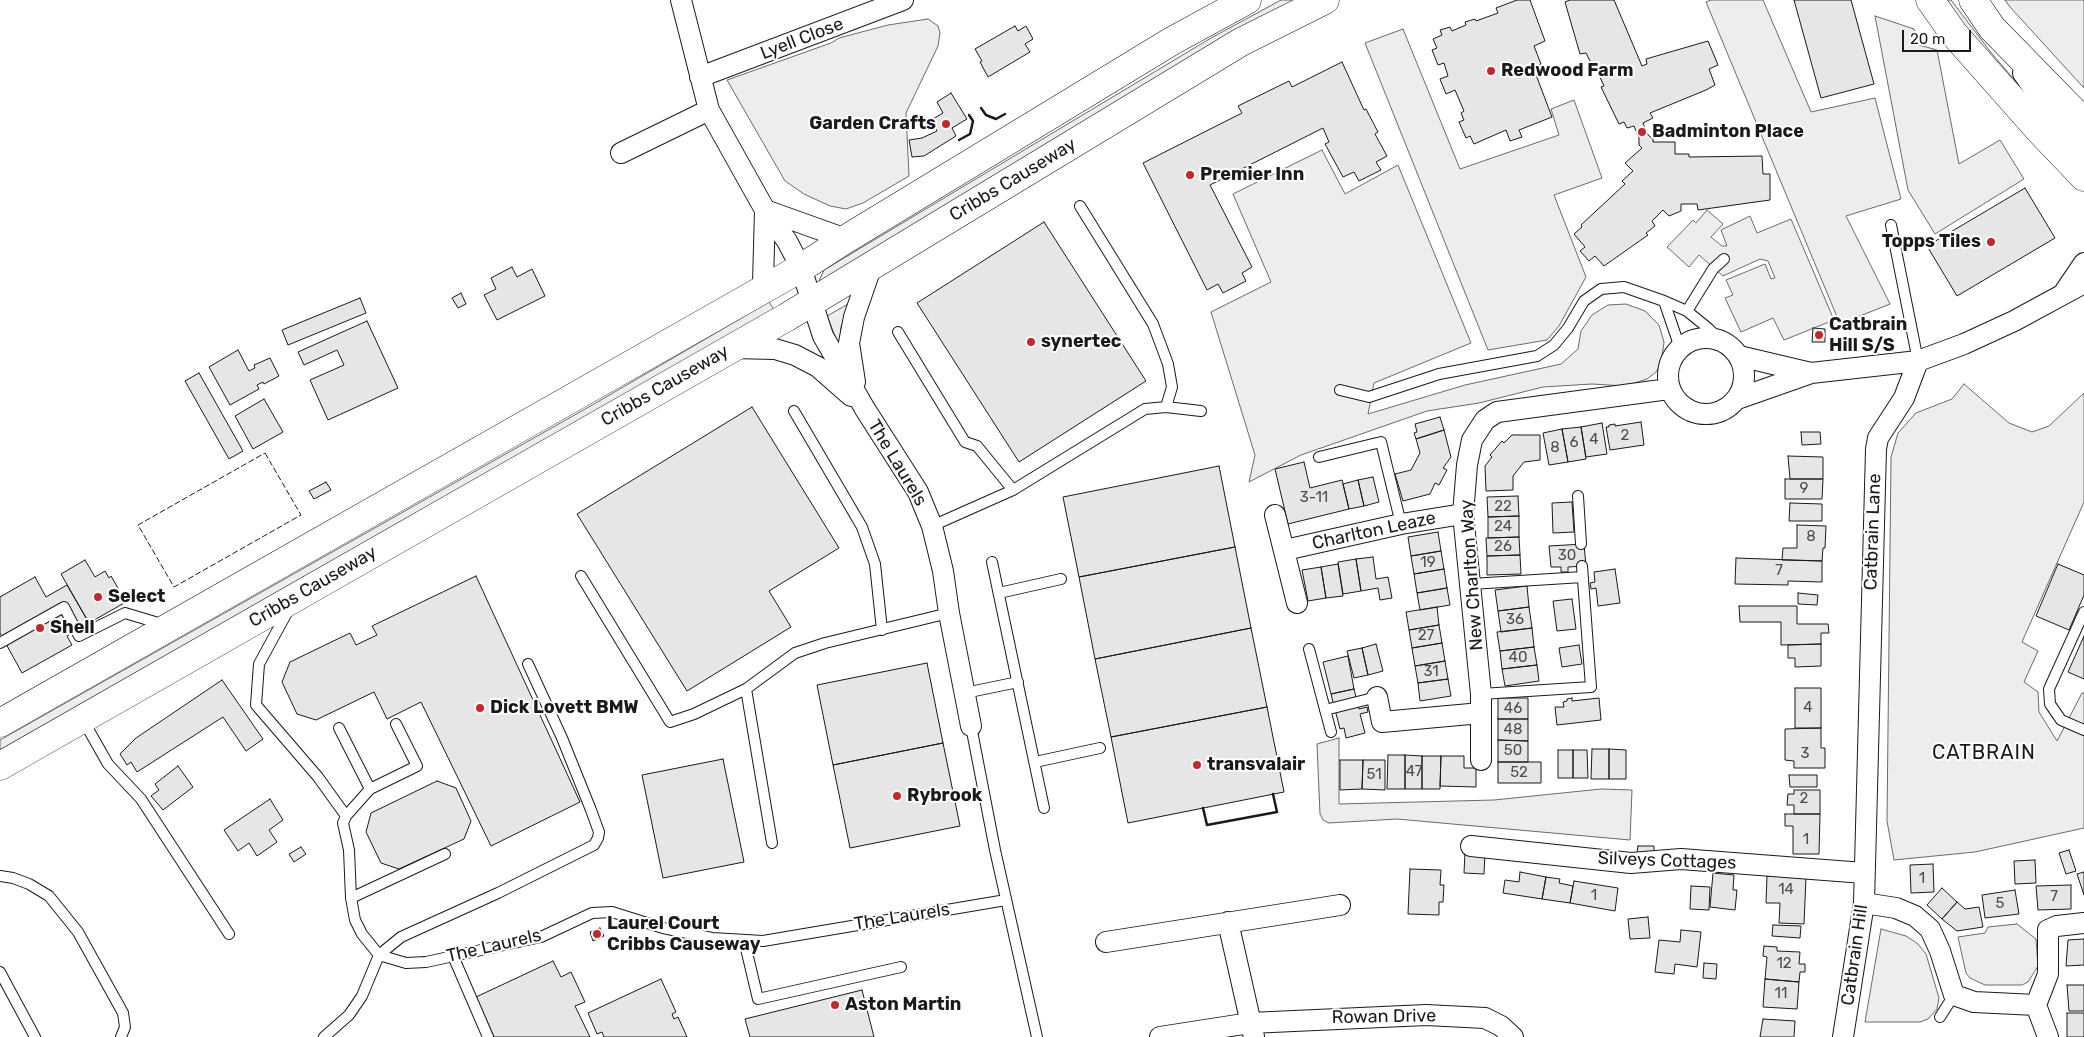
<!DOCTYPE html>
<style>
body{margin:0}
#map{position:relative;width:2084px;height:1037px;overflow:hidden;background:#fff;font-family:Rubik,sans-serif}
canvas{display:block}
.scale{position:absolute;left:1902px;top:30px;width:69px;height:22px;box-sizing:border-box;border:2px solid #1a1a1a;border-top:0;padding-left:6px;font-size:15px;line-height:18px;white-space:nowrap;color:#1a1a1a;-webkit-text-stroke:4px #fff;paint-order:stroke}
</style>
<div id="map">
<canvas width="2084" height="1037"></canvas>
<div class="scale">20 m</div>
</div>
<script>
const g = document.querySelector('canvas').getContext('2d');
g.lineJoin = 'round';
function paint(path, color) { g.fillStyle = color; g.fill(path, 'evenodd'); }
const toPath = rows => new Path2D(rows.map(r => 'M' + r).join(''));
function stroke(path, color, width, dash) { g.strokeStyle = color; g.lineWidth = width; g.lineCap = dash ? 'butt' : 'round'; g.setLineDash(dash || []); g.stroke(path); }
function label(font, color, halo, rows, align = 'center') {
  g.font = font + ' Rubik,sans-serif'; g.lineWidth = 4; g.setLineDash([]); g.textBaseline = 'middle'; g.strokeStyle = halo; g.fillStyle = color; for (const [text, x, y, turn = 0] of rows) {
    g.save(); g.translate(x, y); g.rotate((+turn || 0) * Math.PI / 180); g.textAlign = isNaN(turn) ? turn : align; if (halo) g.strokeText(text, 0, 0); g.fillText(text, 0, 0); g.restore();
  }
}
const built = toPath([
 [1281,0,1302,0,822,284,819,281,824,270,1211,38,1281,0],
 [1711,0,1763,0,1811,112,1875,98,1901,199,1846,216,1890,304,1840,324,1706,2,1711,0],
 [1942,0,1951,0,1993,55,2084,161,1942,0],
 [2005,0,2084,0,2084,88,2010,7,2005,0],
 [1875,16,1914,29,1919,45,1937,50,1959,164,2000,140,2024,179,1935,234,1908,190,1875,16],
 [928,19,938,26,940,33,938,46,906,113,909,176,863,203,846,209,830,206,804,194,785,181,727,80,831,43,839,38,888,25,928,19],
 [1403,29,1460,169,1559,135,1551,109,1574,100,1602,178,1554,195,1586,277,1559,326,1547,340,1488,350,1365,43,1403,29],
 [1322,150,1345,194,1398,165,1471,343,1374,383,1368,414,1465,385,1561,364,1578,349,1581,331,1592,315,1608,305,1626,304,1645,311,1659,325,1664,342,1661,364,1656,372,1647,379,1625,386,1592,384,1543,387,1479,403,1427,411,1301,455,1249,482,1255,455,1211,312,1271,282,1233,194,1322,150],
 [1707,210,1723,224,1711,237,1722,246,1727,246,1721,230,1750,216,1757,233,1791,219,1834,320,1784,340,1773,318,1741,332,1725,298,1733,295,1726,280,1765,264,1771,279,1775,278,1768,261,1760,259,1723,276,1699,255,1689,267,1667,247,1693,220,1696,223,1707,210],
 [769,302,775,311,0,753,0,740,594,404,769,302],
 [850,303,841,327,839,346,827,316,850,303],
 [1964,384,2009,423,2032,432,2049,426,2084,393,2084,502,2022,642,2038,651,2024,682,2038,692,2039,712,2057,741,2082,693,2084,693,2084,828,1975,852,1894,860,1887,821,1891,457,1898,433,1916,413,1952,399,1964,384],
 [1339,738,1339,804,1494,800,1601,789,1632,790,1630,840,1397,819,1329,823,1323,820,1320,814,1317,744,1339,738],
 [2017,924,2036,939,2038,966,2028,982,2022,985,1985,985,1970,978,1966,973,1958,937,1985,933,1988,927,2017,924],
 [1881,929,1906,936,1918,944,1926,954,1939,998,1937,1009,1928,1019,1920,1022,1865,1022,1881,929]
]);
const building = toPath([
 [1517,0,1530,0,1545,41,1534,46,1541,64,1533,67,1552,117,1519,130,1522,137,1510,141,1506,130,1474,144,1470,136,1466,138,1459,122,1464,120,1461,113,1464,111,1455,90,1446,94,1440,79,1448,76,1444,63,1438,65,1432,50,1437,48,1433,39,1442,35,1440,30,1450,27,1452,31,1466,25,1465,22,1475,19,1476,21,1498,13,1496,8,1517,0],
 [1570,0,1614,0,1642,66,1647,64,1646,59,1708,41,1718,65,1709,69,1715,85,1706,90,1650,113,1653,118,1643,123,1648,135,1653,139,1653,142,1675,142,1675,154,1689,154,1689,157,1762,156,1763,174,1770,174,1770,200,1698,210,1697,204,1681,204,1681,211,1669,216,1663,210,1652,221,1655,226,1646,233,1648,235,1604,266,1595,256,1589,261,1580,251,1585,247,1574,234,1582,227,1581,225,1625,184,1622,181,1633,171,1625,163,1642,148,1639,145,1639,138,1634,126,1627,128,1624,122,1619,124,1601,87,1604,86,1593,62,1591,63,1586,53,1580,54,1565,2,1570,0],
 [1794,0,1851,0,1874,84,1821,98,1794,0],
 [1015,26,1018,31,1026,26,1033,39,1025,44,1030,52,988,77,980,62,982,61,975,49,1015,26],
 [1342,62,1364,110,1366,109,1378,132,1375,134,1387,156,1376,162,1381,170,1359,181,1354,172,1343,177,1325,144,1329,142,1323,128,1210,185,1252,267,1242,273,1246,281,1223,293,1218,284,1207,290,1143,163,1242,113,1238,106,1289,81,1292,87,1342,62],
 [951,93,967,119,952,128,956,136,924,156,912,157,909,140,922,138,937,131,931,120,943,113,937,102,951,93],
 [2025,188,2055,238,1957,296,1927,246,2025,188],
 [1044,222,1146,381,1019,462,917,303,1044,222],
 [512,267,517,277,532,269,545,296,497,320,484,295,496,289,491,278,512,267],
 [461,293,466,304,458,308,452,298,461,293],
 [360,298,366,313,288,345,282,330,360,298],
 [367,321,398,388,328,420,310,380,344,365,337,350,304,365,298,352,367,321],
 [1813,328,1825,329,1825,342,1812,342,1813,328],
 [238,350,249,371,255,368,254,365,270,358,279,376,264,384,263,382,257,385,259,389,230,405,209,367,238,350],
 [199,373,243,451,229,459,185,381,199,373],
 [264,399,283,432,253,449,235,416,264,399],
 [752,407,839,548,769,591,791,627,687,691,577,514,752,407],
 [1440,417,1444,430,1416,439,1414,433,1417,432,1415,424,1440,417],
 [1641,422,1644,445,1610,450,1606,427,1609,427,1609,425,1615,424,1615,426,1641,422],
 [1602,423,1607,454,1586,457,1581,427,1602,423],
 [1581,427,1586,459,1568,462,1562,429,1581,427],
 [1562,429,1568,462,1549,465,1543,433,1562,429],
 [1444,430,1451,457,1443,468,1447,470,1439,485,1435,483,1430,494,1403,501,1395,474,1411,470,1420,453,1416,439,1444,430],
 [1801,432,1820,432,1821,444,1802,445,1801,432],
 [1512,435,1540,435,1540,460,1524,462,1513,476,1513,490,1486,491,1485,466,1492,457,1490,455,1502,441,1504,443,1512,435],
 [1788,456,1823,457,1823,479,1790,479,1788,456],
 [1304,462,1310,488,1342,480,1349,509,1288,524,1275,469,1304,462],
 [1219,466,1235,547,1079,577,1063,497,1219,466],
 [1373,477,1379,502,1364,506,1358,480,1373,477],
 [1785,479,1823,479,1822,499,1785,499,1785,479],
 [1358,480,1364,506,1349,509,1343,484,1358,480],
 [326,482,331,490,314,499,309,491,326,482],
 [1518,496,1519,516,1488,517,1487,497,1518,496],
 [1572,502,1574,532,1553,533,1552,503,1572,502],
 [1790,503,1822,504,1822,521,1789,521,1790,503],
 [1519,516,1519,537,1488,538,1488,517,1519,516],
 [1797,525,1826,526,1825,548,1823,548,1822,561,1782,560,1783,548,1797,548,1797,525],
 [1438,532,1441,551,1411,556,1408,537,1438,532],
 [1519,537,1520,555,1487,556,1486,538,1519,537],
 [1584,544,1586,566,1568,567,1568,572,1561,572,1561,567,1551,567,1549,546,1584,544],
 [1235,547,1251,628,1095,659,1079,577,1235,547],
 [1441,551,1444,569,1414,574,1411,556,1441,551],
 [1520,555,1521,574,1487,575,1487,556,1520,555],
 [1373,557,1376,579,1388,577,1392,598,1380,600,1378,588,1361,591,1356,559,1373,557],
 [1736,558,1822,561,1822,582,1788,581,1788,585,1735,584,1736,558],
 [1356,559,1361,591,1343,594,1338,562,1356,559],
 [85,560,95,577,105,571,109,578,111,576,126,602,89,623,61,574,85,560],
 [1338,564,1343,596,1326,598,1321,567,1338,564],
 [2058,564,2084,575,2084,595,2069,630,2036,616,2058,564],
 [1321,567,1326,598,1308,601,1302,570,1321,567],
 [1444,569,1447,588,1417,593,1414,574,1444,569],
 [1615,569,1620,603,1598,606,1596,588,1591,589,1590,583,1595,582,1594,572,1615,569],
 [476,576,580,802,491,846,421,702,387,719,374,692,316,720,297,714,282,682,290,662,350,633,356,645,377,635,372,626,476,576],
 [35,577,46,597,67,585,89,623,67,636,72,645,22,673,0,633,0,597,35,577],
 [1527,586,1529,607,1498,611,1495,590,1527,586],
 [1447,588,1450,605,1420,610,1417,593,1447,588],
 [1798,593,1818,595,1817,605,1798,604,1798,593],
 [1572,599,1576,629,1557,631,1553,601,1572,599],
 [1739,606,1797,606,1797,624,1828,624,1829,633,1821,633,1821,644,1781,645,1781,622,1740,622,1739,606],
 [1437,607,1439,625,1409,630,1406,612,1437,607],
 [1529,607,1532,628,1501,632,1498,611,1529,607],
 [1439,625,1442,643,1412,648,1409,630,1439,625],
 [1251,628,1267,707,1111,737,1095,659,1251,628],
 [1532,628,1534,647,1500,651,1497,632,1532,628],
 [2084,636,2084,679,2068,672,2084,636],
 [1442,643,1445,661,1415,666,1412,648,1442,643],
 [1376,644,1383,671,1368,675,1362,648,1376,644],
 [1821,644,1821,666,1795,667,1795,658,1788,658,1788,645,1821,644],
 [1579,645,1582,664,1562,667,1559,648,1579,645],
 [1534,647,1537,665,1502,669,1500,651,1534,647],
 [1362,648,1368,675,1354,678,1347,651,1362,648],
 [1348,656,1354,689,1331,694,1323,662,1348,656],
 [1445,661,1448,679,1418,683,1415,666,1445,661],
 [927,663,943,743,833,765,817,685,927,663],
 [1537,665,1539,681,1505,686,1502,669,1537,665],
 [1448,679,1451,696,1420,701,1418,683,1448,679],
 [222,680,263,739,246,751,223,717,137,772,131,762,127,765,120,754,136,738,222,680],
 [1795,688,1821,688,1821,728,1795,728,1795,688],
 [1354,689,1359,709,1367,707,1368,712,1360,714,1365,733,1346,738,1344,728,1340,729,1331,694,1354,689],
 [1498,698,1528,698,1528,719,1498,719,1498,698],
 [1572,698,1572,701,1599,698,1601,720,1557,725,1555,707,1564,707,1563,702,1567,701,1567,699,1572,698],
 [1267,707,1284,792,1128,823,1111,737,1267,707],
 [1498,719,1528,719,1528,741,1498,740,1498,719],
 [1821,728,1821,748,1825,748,1825,768,1794,768,1794,761,1785,760,1785,729,1821,728],
 [1498,740,1528,741,1528,762,1498,762,1498,740],
 [943,743,960,826,850,848,833,765,943,743],
 [1592,749,1609,749,1609,779,1591,779,1592,749],
 [1609,749,1626,750,1626,779,1609,779,1609,749],
 [1558,750,1573,750,1573,778,1558,778,1558,750],
 [1573,750,1587,750,1588,778,1573,778,1573,750],
 [1388,755,1405,755,1405,789,1387,789,1388,755],
 [1405,755,1422,756,1422,789,1405,789,1405,755],
 [1422,756,1441,756,1440,789,1422,789,1422,756],
 [1441,756,1464,756,1464,768,1476,768,1476,787,1440,786,1441,756],
 [723,759,744,862,663,878,642,775,723,759],
 [1340,760,1363,760,1362,789,1340,790,1340,760],
 [1363,760,1385,760,1385,790,1362,789,1363,760],
 [1498,762,1541,762,1541,783,1498,783,1498,762],
 [178,766,193,787,163,810,151,796,159,790,155,784,178,766],
 [1789,775,1817,775,1817,787,1790,787,1789,775],
 [437,781,456,788,471,821,464,839,399,869,381,863,366,832,371,813,437,781],
 [1794,790,1820,790,1820,814,1794,814,1794,805,1787,805,1788,794,1794,794,1794,790],
 [270,799,283,820,269,830,277,842,257,856,249,843,238,851,224,830,270,799],
 [1785,814,1820,814,1819,854,1793,854,1793,826,1785,826,1785,814],
 [1638,846,1654,846,1654,853,1637,853,1638,846],
 [301,847,306,854,294,862,289,854,301,847],
 [2069,850,2076,871,2066,874,2059,853,2069,850],
 [1465,852,1485,853,1484,874,1464,873,1465,852],
 [2035,860,2036,883,2015,884,2014,861,2035,860],
 [1933,864,1934,892,1911,893,1910,865,1933,864],
 [1410,869,1441,870,1440,885,1444,885,1443,902,1439,902,1439,915,1408,914,1410,869],
 [1520,872,1546,877,1542,899,1503,893,1505,880,1519,882,1520,872],
 [2084,872,2084,895,2077,874,2084,872],
 [1713,873,1734,875,1733,890,1737,890,1735,910,1710,907,1713,873],
 [1767,876,1806,877,1804,924,1779,923,1780,903,1766,903,1767,876],
 [1546,877,1560,879,1559,883,1573,886,1570,903,1542,899,1546,877],
 [1574,881,1618,888,1615,911,1570,903,1574,881],
 [2071,885,2071,909,2038,910,2036,886,2071,885],
 [1691,886,1710,887,1709,910,1690,909,1691,886],
 [1942,888,1957,902,1942,919,1927,905,1942,888],
 [2015,890,2019,914,1985,918,1982,895,2015,890],
 [1957,902,1965,909,1979,907,1983,927,1957,931,1942,919,1957,902],
 [1648,917,1650,938,1630,939,1628,919,1648,917],
 [1773,925,1801,926,1800,938,1772,936,1773,925],
 [600,928,604,936,593,941,590,932,600,928],
 [1681,930,1701,932,1697,967,1675,964,1674,974,1655,972,1659,940,1680,942,1681,930],
 [2084,939,2084,965,2066,966,2068,940,2084,939],
 [1764,946,1777,947,1777,951,1800,952,1799,964,1805,964,1805,972,1800,972,1799,982,1765,979,1767,957,1763,956,1764,946],
 [553,961,561,977,571,972,585,1002,575,1006,590,1037,494,1037,476,997,553,961],
 [1704,963,1717,964,1716,979,1703,978,1704,963],
 [661,979,676,1012,672,1014,674,1019,678,1017,687,1037,604,1037,602,1032,597,1034,588,1013,661,979],
 [1765,979,1799,982,1797,1009,1763,1007,1765,979],
 [2067,985,2084,985,2084,1011,2069,1011,2067,985],
 [862,990,874,1037,750,1037,745,1019,862,990],
 [2067,1013,2084,1013,2084,1037,2067,1037,2067,1013],
 [1763,1019,1795,1021,1794,1037,1760,1037,1763,1019]
]);
const lane = toPath([
 [1080,206,1153,324,1168,364,1172,387,1166,407],
 [1891,225,1918,361],
 [1664,301,1680,348],
 [1687,311,1713,269,1724,259],
 [898,332,965,442,977,446,1013,490],
 [1340,390,1369,397,1439,374,1537,356,1554,345,1568,328,1584,301,1601,289,1624,287,1664,301,1687,311,1709,329,1719,339],
 [794,411,862,527,875,564,882,630],
 [1319,457,1381,442,1401,524],
 [1578,496,1581,544],
 [932,526,1013,490,1145,409,1166,407,1201,411],
 [992,562,1044,808],
 [581,576,670,722,694,714,746,689,795,653,825,643,949,613],
 [1471,584,1583,577],
 [999,593,1061,579],
 [289,609,259,664,256,705,318,777,346,816],
 [2084,612,2049,689,2050,704,2061,720,2084,730],
 [0,643,64,607,79,636,125,613,155,622,164,627],
 [1309,649,1331,732],
 [746,689,772,843],
 [965,693,1018,682],
 [1481,694,1591,687,1582,566],
 [1325,710,1377,697],
 [83,720,108,764,141,799,229,934],
 [396,724,417,766,370,789,346,816,343,823,349,850,351,898,355,920,362,934,379,955,406,963,426,962,541,937,592,913,612,912,663,928,712,938,763,941,1006,900],
 [971,726,995,850,1037,1037],
 [339,728,370,789],
 [1035,762,1100,748],
 [0,876,13,878,29,884,49,896,78,932,123,1013,125,1027,121,1037],
 [351,898,445,854],
 [744,940,758,999,901,967],
 [453,956,488,1037],
 [0,972,35,1037],
 [1940,1017,1954,995],
 [324,1037,349,1015,362,996,379,955,401,937,498,893,594,845,598,838,599,832,591,810,562,738,528,664]
]);
const street = toPath([
 [681,0,709,110,765,210,787,241,801,268,823,336,865,409,918,492,932,526,943,571,949,613,971,726],
 [2023,73,2060,127,2084,149],
 [700,77,903,0],
 [621,153,709,110],
 [765,210,846,239],
 [760,291,763,283,765,210],
 [2065,291,2084,263],
 '1668 376a38 38 0 1 1 76 0a38 38 0 1 1-76 0Z',
 [732,348,775,349,795,355,818,367,851,396],
 [1739,356,1811,373],
 [855,382,849,343,854,317,872,265],
 [1737,399,1811,373,1918,361,1964,344,2014,321,2084,283],
 [1275,515,1297,603],
 [1285,550,1401,524,1463,514],
 [1377,697,1382,722,1481,713],
 [1481,760,1481,694,1463,514,1467,465,1472,440,1485,420,1497,412,1669,389],
 [1471,846,1631,863,1681,859,1864,873],
 [1864,903,1896,908,1915,916,1930,929,1940,951,1954,995,1974,1002,2036,1005,2048,1037],
 [1228,922,1254,1037],
 [1106,942,1340,905],
 [2036,1005,2048,974,2048,930,2057,926,2084,923],
 [1160,1037,1250,1023,1426,1015,1485,1018,1501,1026,1513,1037],
 [1843,1037,1864,903,1876,449,1878,438,1904,398,1918,361]
]);
const secondary = toPath([
 [1930,0,1954,34,2039,130,2084,177],
 [1973,0,1992,28,2084,122]
]);
const primary = toPath([
 [0,723,801,268,846,239,1172,41,1247,0],
 [0,766,787,317,1241,42,1325,0]
]);
const fence = toPath([
 [265,453,301,515,174,587,138,525,265,453]
]);
const wall = toPath([
 [981,108,986,115,996,119,1005,114],
 [959,140,970,134,973,121,969,115],
 [1203,808,1207,825,1277,812,1273,794]
]);
const markers = [
 [1491,71,5,"#c62828"],
 [946,124,5,"#c62828"],
 [1642,132,5,"#c62828"],
 [1190,175,5,"#c62828"],
 [1991,242,5,"#c62828"],
 [1819,335,5,"#c62828"],
 [1031,342,5,"#c62828"],
 [98,597,5,"#c62828"],
 [40,628,5,"#c62828"],
 [480,708,5,"#c62828"],
 [1197,765,5,"#c62828"],
 [897,796,5,"#c62828"],
 [597,934,5,"#c62828"],
 [835,1005,5,"#c62828"]
];
const numberNames = [
 ["2",1625,436],
 ["4",1594,440],
 ["6",1574,443],
 ["8",1555,448],
 ["9",1804,489],
 ["3-11",1314,498],
 ["22",1503,507],
 ["24",1503,527],
 ["8",1811,537],
 ["26",1503,547],
 ["30",1567,556],
 ["19",1428,563],
 ["7",1779,571],
 ["36",1515,620],
 ["27",1426,636],
 ["40",1518,658],
 ["31",1431,672],
 ["4",1808,708],
 ["46",1513,709],
 ["48",1513,730],
 ["50",1513,751],
 ["3",1805,754],
 ["47",1414,772],
 ["52",1519,773],
 ["51",1374,775],
 ["2",1804,799],
 ["1",1806,840],
 ["1",1922,879],
 ["14",1786,890],
 ["1",1594,896],
 ["7",2054,897],
 ["5",2000,904],
 ["12",1784,964],
 ["11",1781,994]
];
const streetNames = [
 ["Lyell Close",802,39,-21],
 ["Cribbs Causeway",1013,180,-31],
 ["Cribbs Causeway",665,386,-30],
 ["The Laurels",897,463,59],
 ["Charlton Leaze",1374,531,-12],
 ["Catbrain Lane",1873,532,-88],
 ["New Charlton Way",1472,575,-94],
 ["Cribbs Causeway",313,587,-30],
 ["Silveys Cottages",1667,861,2],
 ["The Laurels",902,917,-9],
 ["The Laurels",494,946,-13],
 ["Catbrain Hill",1855,955,-82],
 ["Rowan Drive",1384,1017,-1]
];
const poiNames = [
 ["Redwood Farm",1501,71],
 ["Garden Crafts",936,124,"right"],
 ["Badminton Place",1652,132],
 ["Premier Inn",1200,175],
 ["Topps Tiles",1981,242,"right"],
 ["Catbrain",1829,325],
 ["Hill S/S",1829,346],
 ["synertec",1041,342],
 ["Select",108,597],
 ["Shell",50,628],
 ["Dick Lovett BMW",490,708],
 ["transvalair",1207,765],
 ["Rybrook",907,796],
 ["Laurel Court",607,924],
 ["Cribbs Causeway",607,945],
 ["Aston Martin",845,1005]
];
const quarterNames = [
 ["CATBRAIN",1984,753]
];
paint(built, '#ededed');
stroke(built, '#6a6a6a', 1);
paint(building, '#e6e6e6');
stroke(building, '#1a1a1a', 1);
stroke(lane, '#1a1a1a', 12);
stroke(street, '#1a1a1a', 22);
stroke(secondary, '#1a1a1a', 29);
stroke(primary, '#1a1a1a', 29);
stroke(lane, '#fff', 10);
stroke(street, '#fff', 20);
stroke(secondary, '#fff', 28);
stroke(primary, '#fff', 28);
stroke(fence, '#1a1a1a', 1, [6, 2.5]);
stroke(wall, '#1a1a1a', 2.5);
for (const [x, y, r, color] of markers) { const dot = new Path2D(); dot.arc(x, y, r, 0, 2 * Math.PI); g.fillStyle = color; g.fill(dot); stroke(dot, '#fff', 2); }
label('15px', '#4d4d4d', null, numberNames);
label('18px', '#1a1a1a', '#fff', streetNames);
label('bold 18px', '#1a1a1a', '#fff', poiNames, 'left');
g.letterSpacing = '1px';
label('20px', '#1a1a1a', '#fff', quarterNames);
g.letterSpacing = '0px';
</script>
